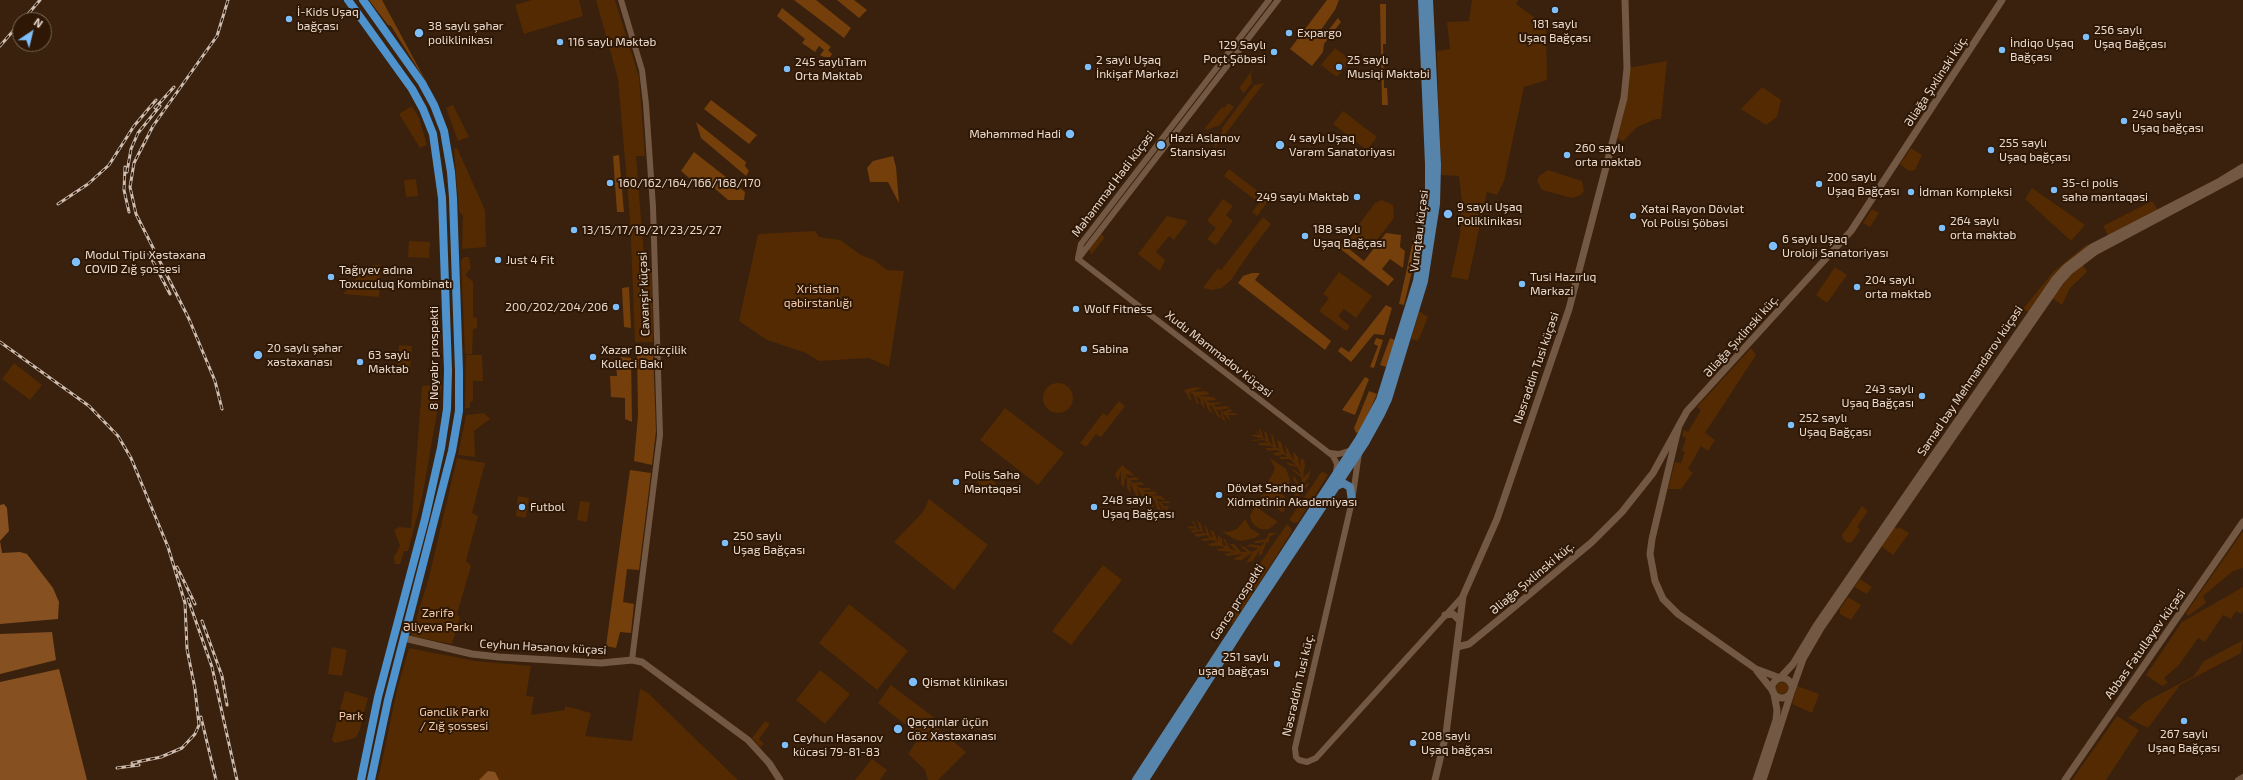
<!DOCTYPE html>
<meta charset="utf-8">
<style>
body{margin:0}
#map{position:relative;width:2243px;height:780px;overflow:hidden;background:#39210e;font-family:"Exo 2",sans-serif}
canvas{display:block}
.north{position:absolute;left:12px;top:12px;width:40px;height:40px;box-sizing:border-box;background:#2e1805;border:1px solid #796655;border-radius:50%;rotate:35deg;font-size:11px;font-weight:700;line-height:16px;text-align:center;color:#eadace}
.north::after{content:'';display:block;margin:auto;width:14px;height:18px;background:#7ebef9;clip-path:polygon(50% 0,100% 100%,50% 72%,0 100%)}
</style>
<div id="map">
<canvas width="2243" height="780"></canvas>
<div class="north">N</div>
</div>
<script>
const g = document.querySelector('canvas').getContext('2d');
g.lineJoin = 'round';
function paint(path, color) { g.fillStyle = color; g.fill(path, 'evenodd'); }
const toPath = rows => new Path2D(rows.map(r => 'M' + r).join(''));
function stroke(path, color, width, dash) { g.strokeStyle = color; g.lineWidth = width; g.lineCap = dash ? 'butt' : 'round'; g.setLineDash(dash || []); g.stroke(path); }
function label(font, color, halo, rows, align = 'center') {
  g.font = font + ' "Exo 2",sans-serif'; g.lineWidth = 4; g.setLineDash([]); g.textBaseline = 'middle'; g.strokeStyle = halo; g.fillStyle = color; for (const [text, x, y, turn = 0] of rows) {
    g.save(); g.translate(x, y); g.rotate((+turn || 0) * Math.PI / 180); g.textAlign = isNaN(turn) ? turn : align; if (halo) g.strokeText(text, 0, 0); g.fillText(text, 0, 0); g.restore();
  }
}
const green = toPath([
 [532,0,579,0,583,16,524,34,515,5],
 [596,0,615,0,639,77,645,156,636,156,645,270,652,271,653,342,635,342,630,218,618,79],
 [1472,0,1518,0,1516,4,1546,26,1547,80,1524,87,1504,181,1497,195,1487,192,1468,280,1451,277,1460,235,1462,202,1459,176,1441,175,1437,51,1450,49,1447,22,1469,21],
 [1335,48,1351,60,1337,77,1321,65],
 [1667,61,1661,119,1656,119,1637,127,1623,141,1614,137,1627,68],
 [1254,68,1251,74,1252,83,1244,93,1239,88],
 [1264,83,1215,148,1214,142,1222,132,1222,128,1254,85],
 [1762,87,1781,100,1777,117,1766,125,1741,109],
 [1228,103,1234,107,1220,125,1207,130,1205,128,1222,107,1224,108],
 [453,105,469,137,458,141,446,108],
 [412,106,419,118,427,145,420,148,399,114],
 [1343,111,1377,137,1367,150,1333,124],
 [457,148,485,210,486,247,462,249,463,216,459,211,454,149],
 [1911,148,1922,155,1915,170,1909,171,1900,164],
 [1229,169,1269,200,1257,216,1252,212,1259,203,1224,176],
 [1548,170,1582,181,1584,191,1581,195,1572,198,1542,190,1537,181,1539,176],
 [416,179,418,196,406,197,404,180],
 [2032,188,2085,225,2071,241,2025,199],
 [1223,199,1233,206,1226,215,1233,221,1216,245,1207,239,1216,228,1207,221],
 [1382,200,1393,205,1394,218,1369,250,1358,251,1352,247,1351,235,1375,203],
 [2152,201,2158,210,2108,235,2103,226],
 [1872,209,1879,213,1870,227,1863,223],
 [1167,216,1188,221,1174,240,1169,236,1156,252,1165,260,1160,271,1138,254],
 [1263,217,1271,224,1252,249,1231,280,1222,288,1211,290,1203,288,1218,268,1221,270],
 [815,231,819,237,840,240,861,255,874,260,887,270,904,271,889,367,869,358,819,361,806,353,767,340,739,321,758,234],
 [1101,234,1105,237,1091,255,1089,249],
 [409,241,430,242,429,258,408,257],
 [2087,244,2089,247,2050,280,2028,312,2023,309,2054,271],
 [464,257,469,257,471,268,465,275,473,282,473,317,477,318,477,328,473,329,472,354,465,354,461,261],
 [374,265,381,265,379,297,343,294,363,270],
 [2083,265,2087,272,2070,288,2062,305,2052,298,2069,277],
 [1835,267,1847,275,1827,303,1816,295],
 [1339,272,1372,296,1356,318,1344,309,1338,316,1350,326,1346,331,1319,311,1329,298,1323,294],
 [1419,311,1428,317,1418,341,1411,339],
 [399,345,412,346,410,371,397,370],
 [1751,348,1756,355,1705,433,1715,440,1708,451,1701,446,1688,469,1693,473,1681,489,1668,489,1675,462,1681,463,1685,452,1682,451,1686,438,1682,436,1684,430,1688,432,1701,410,1697,407],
 [466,355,482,355,483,381,473,381,473,401,470,402,470,408,465,408],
 [14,363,42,385,30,400,2,379],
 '1043 398a15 15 0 1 1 30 0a15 15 0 1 1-30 0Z',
 [442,384,422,498,408,551,404,551,400,564,395,564,394,557,400,546,394,530,399,527,411,528,422,386],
 [1195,387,1202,388,1191,392,1206,391,1210,394,1199,396,1214,397,1216,400,1206,401,1210,403,1222,402,1223,403,1213,405,1216,407,1226,406,1230,408,1220,410,1223,412,1230,409,1233,411,1226,413,1235,413,1238,415,1228,415,1231,422,1222,412,1226,422,1222,419,1221,411,1216,409,1221,418,1218,417,1212,406,1209,405,1213,414,1208,410,1205,402,1203,400,1205,409,1201,404,1200,398,1196,396,1199,404,1197,404,1193,394,1189,392,1192,401,1190,400,1184,390],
 [1119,401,1125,406,1101,437,1096,434,1086,447,1080,443,1103,413,1107,416],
 [1005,408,1064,453,1038,485,980,440],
 [484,413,490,419,474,431,475,457,458,455,466,415],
 [1254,427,1260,436,1259,428,1261,430,1263,438,1266,440,1264,431,1266,432,1270,443,1273,445,1271,434,1273,435,1276,447,1279,449,1277,440,1281,442,1284,452,1287,455,1285,445,1286,446,1294,461,1293,452,1295,453,1298,457,1300,468,1301,458,1304,460,1305,465,1303,478,1311,470,1309,477,1302,487,1309,482,1308,486,1298,495,1301,496,1296,498,1294,508,1291,500,1295,496,1293,485,1294,484,1297,494,1300,489,1293,479,1294,475,1300,487,1302,480,1301,477,1293,471,1292,468,1301,475,1300,472,1297,467,1288,465,1286,462,1296,465,1290,459,1280,459,1279,457,1287,457,1284,454,1277,456,1272,453,1281,452,1277,450,1268,451,1265,448,1274,448,1271,446,1260,445,1258,443,1268,443,1264,440,1253,441,1252,440,1263,439,1250,435,1258,435],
 [457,458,485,463,472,513,478,516,466,561,471,566,457,614,460,618,452,644,411,636,429,577],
 [1270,458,1286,469,1290,479,1288,491,1280,485,1267,484,1275,469],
 [1122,465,1133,474,1134,476,1125,474,1128,478,1136,477,1139,480,1130,480,1133,483,1141,482,1145,485,1136,485,1140,488,1150,488,1151,490,1143,490,1146,492,1154,491,1158,494,1150,495,1161,496,1166,500,1156,499,1159,502,1168,501,1171,503,1161,503,1164,506,1173,507,1167,508,1170,516,1163,506,1164,514,1163,513,1161,506,1158,502,1161,511,1157,509,1155,501,1151,497,1154,507,1152,507,1148,495,1145,493,1148,502,1144,501,1137,487,1139,498,1136,496,1130,482,1131,493,1130,492,1127,488,1127,479,1125,477,1124,488,1121,484,1121,471,1118,481,1115,474],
 [1322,471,1328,475,1298,522,1294,523,1289,520],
 [983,474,996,483,990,491,977,482],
 [1272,490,1281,493,1285,497,1286,506,1283,513,1260,497,1265,492],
 [518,496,529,498,526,518,516,516],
 [929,499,988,545,954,590,894,542,923,512],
 [580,501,590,502,587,522,577,520],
 [1255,506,1278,522,1269,529,1260,529,1255,526,1251,520,1250,516],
 [1862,506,1868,511,1857,527,1860,530,1852,542,1848,543,1843,539,1842,535],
 [1245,519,1250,528,1260,534,1255,538,1241,541,1234,539,1221,531,1228,532,1237,529],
 [1197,520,1201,524,1203,532,1207,534,1204,525,1207,528,1210,536,1213,538,1210,530,1214,532,1218,542,1218,535,1222,539,1223,545,1227,546,1223,539,1225,539,1230,549,1236,551,1230,544,1234,544,1241,552,1247,552,1240,546,1245,547,1251,552,1254,551,1258,548,1246,546,1251,544,1261,546,1265,541,1260,543,1254,543,1255,541,1266,539,1269,533,1277,533,1269,537,1269,544,1267,541,1262,554,1258,556,1260,549,1253,561,1246,563,1253,552,1242,560,1236,560,1233,559,1243,554,1227,556,1224,554,1234,552,1218,551,1217,549,1225,548,1222,546,1210,546,1208,544,1217,542,1213,540,1203,541,1201,539,1210,538,1206,535,1197,537,1194,534,1204,533,1200,531,1193,533,1190,531,1197,529,1187,528,1190,526,1195,527,1192,521,1194,521,1197,529,1200,530],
 [1287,524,1292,529,1291,533,1233,624,1223,617],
 [1894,527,1898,529,1899,527,1909,533,1893,555,1881,546],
 [2243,531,2243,568,2233,571,2203,596,2206,603,2188,616,2186,613],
 [1103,565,1122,580,1071,645,1052,631],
 [1860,579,1872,587,1867,594,1854,587],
 [2243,587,2243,611,2241,614,2236,611,2231,619,2223,615,2205,642,2198,638,2179,665,2164,678,2168,683,2162,686,2146,675,2182,622],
 [1848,597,1861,605,1851,620,1840,614,1840,609],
 [849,604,908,651,877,690,819,643],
 [2243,640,2241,653,2180,685,2148,728,2128,718,2145,702,2194,676,2204,661],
 [332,647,347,650,342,676,328,674],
 [409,648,475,661,531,666,526,696,534,697,531,715,565,710,565,706,591,713,585,736,632,741,640,689,648,693,738,780,378,780,397,690],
 [820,670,850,694,825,724,796,700],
 '1776 688a6 6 0 1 1 12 0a6 6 0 1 1-12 0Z',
 [891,685,940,722,937,728,966,752,938,780,928,780,925,770,908,754,920,736,878,703],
 [1797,686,1819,694,1812,713,1792,704],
 [345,691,368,698,359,732,355,738,335,743,332,740],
 [2117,716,2139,730,2106,780,2072,780],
 [765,721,770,724,759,739,764,744,760,747,752,738],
 [872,759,887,770,880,780,855,780]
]);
const forest = toPath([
 [369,0,382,0,428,85,391,26,388,25],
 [794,0,816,0,851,28,844,38],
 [837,0,854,0,867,10,859,18],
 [1327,0,1339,0,1335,10,1318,34,1323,37,1338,18,1341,22,1324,44,1323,52,1312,66,1290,49],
 [1380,4,1386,4,1386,44,1383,44,1384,88,1387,88,1388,105,1382,105],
 [782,8,831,47,828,50,832,54,830,57,824,57,820,55,824,50,819,46,815,52,802,43,805,39,777,16],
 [711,100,757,135,749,144,704,109],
 [696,122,746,162,745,166,749,171,746,176,701,138],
 [694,152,745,192,744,200,728,200,712,186,700,187,681,171],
 [619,155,624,212,617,212,613,156],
 [893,156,896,167,899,203,888,182,870,182,867,168,873,161],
 [1415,232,1421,233,1404,305,1399,304],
 [1386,233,1401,235,1400,247,1405,251,1403,268,1390,259,1382,269,1394,279,1388,286,1338,247,1342,243,1364,261],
 [1252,273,1260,273,1255,280,1331,341,1325,350,1238,283,1243,276],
 [629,287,631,328,624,327,622,288],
 [1386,305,1392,308,1384,335,1374,334,1351,362,1338,351,1341,347,1349,352],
 [1376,338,1383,340,1374,368,1370,367,1378,346,1374,344],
 [1390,338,1395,340,1386,367,1380,365],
 [637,349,653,349,656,431,652,465,634,461,638,415],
 [621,357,631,358,632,422,625,419,625,398,611,397,610,376,617,376,616,363],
 [1365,377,1369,379,1355,415,1342,410],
 [1369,391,1377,394,1369,412,1359,432,1356,433,1354,428],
 [630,470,651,473,639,570,627,569,623,602,634,604,631,633,620,632,616,648,606,646]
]);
const water = toPath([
 [4,504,7,508,9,531,0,541,2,553,20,552,27,554,53,588,59,602,58,619,0,624,0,505],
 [52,632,56,660,0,674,0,634],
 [59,669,87,780,0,780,0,682],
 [488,771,495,772,499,780,479,780]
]);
const tertiary = toPath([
 [621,0,642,70,646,104,653,207,660,435,632,660],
 [1078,258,1081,244,1269,0],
 [1078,259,1333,456,1337,464,1336,472],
 [1078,259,1278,0],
 [1330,453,1339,454,1352,450],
 [1359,453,1352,501,1295,748,1296,757,1299,760,1307,762,1316,758,1463,596],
 [2238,780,2243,777]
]);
const secondary = toPath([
 [1679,425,1652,539,1650,554,1655,581,1663,599,1678,614,1756,669,1780,678,1793,664,1816,626,2055,279,2065,268,2092,247,2220,181,2243,167],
 [1445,615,1453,614,1459,620],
 [404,638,472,654,499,657,601,663,632,660,642,662,748,740,769,763,780,780],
 [1457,647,1469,644,1507,613,1592,542,1622,512,1653,473,1687,411,1851,231,2002,0],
 [1757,671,1773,691],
 '1772 688a10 10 0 1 1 20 0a10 10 0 1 1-20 0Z',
 [1792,690,1803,659,1821,628,2060,282,2070,271,2095,252,2243,173],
 [1435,780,1446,734,1463,596,1497,519,1569,309,1624,98,1627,68,1625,0],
 [1756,780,1776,720,1777,710,1774,694],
 [1763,780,1791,693],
 [2065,780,2243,522]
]);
const primary = toPath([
 [1335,487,1343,483,1350,487,1352,501],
 [1136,780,1359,439,1380,400,1417,281,1429,203,1429,164,1422,0],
 [1145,780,1245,623,1365,443,1381,414,1388,399,1424,281,1436,204,1437,165,1429,0]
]);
const trunk = toPath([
 [348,0,412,89,423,109,433,134,442,198,448,370,447,409,441,448,425,519,378,697,361,780],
 [363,0,422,83,434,105,444,131,451,172,453,198,459,371,459,411,452,451,388,700,371,780]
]);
const rail = toPath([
 [23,20,40,0],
 [0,46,20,23],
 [155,108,174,87],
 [125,167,124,190,129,212],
 [127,172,131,149,138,133,160,106],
 [58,204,88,184,109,165,134,126,156,100],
 [149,254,170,294],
 [0,342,89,406,118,436,131,458,168,547,185,603,187,649,195,689,199,725,195,734,182,748,161,757,132,763],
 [222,409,215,381,189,319,136,214,130,187,134,163,153,126,217,36,228,0],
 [177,567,195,604],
 [188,599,212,667,237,780],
 [202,621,222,676,227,705],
 [201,717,216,780],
 [117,768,139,765]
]);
const markers = [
 [1555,10,4,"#7ebef9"],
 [289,19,4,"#7ebef9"],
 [419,33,5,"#7ebef9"],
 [1289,33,4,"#7ebef9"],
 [2086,37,4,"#7ebef9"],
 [560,42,4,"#7ebef9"],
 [2002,50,4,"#7ebef9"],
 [1274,52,4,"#7ebef9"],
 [1088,67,4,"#7ebef9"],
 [1339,67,4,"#7ebef9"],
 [787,69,4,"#7ebef9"],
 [2124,121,4,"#7ebef9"],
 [1070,134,5,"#7ebef9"],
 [1161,145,5,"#7ebef9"],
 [1280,145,5,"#7ebef9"],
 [1991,150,4,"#7ebef9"],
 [1567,155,4,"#7ebef9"],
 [610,183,4,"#7ebef9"],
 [1819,184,4,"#7ebef9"],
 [2054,190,4,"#7ebef9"],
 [1911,192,4,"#7ebef9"],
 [1357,197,4,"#7ebef9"],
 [1448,214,5,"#7ebef9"],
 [1633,216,4,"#7ebef9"],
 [1942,228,4,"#7ebef9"],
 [574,230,4,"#7ebef9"],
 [1305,236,4,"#7ebef9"],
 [1773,246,5,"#7ebef9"],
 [498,260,4,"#7ebef9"],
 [76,262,5,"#7ebef9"],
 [331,277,4,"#7ebef9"],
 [1522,284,4,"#7ebef9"],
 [1857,287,4,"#7ebef9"],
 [616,307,4,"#7ebef9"],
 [1076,309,4,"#7ebef9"],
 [1084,349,4,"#7ebef9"],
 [258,355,5,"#7ebef9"],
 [593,357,4,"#7ebef9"],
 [360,362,4,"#7ebef9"],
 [1922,396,4,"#7ebef9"],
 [1791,425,4,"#7ebef9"],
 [956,482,4,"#7ebef9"],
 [1219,495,4,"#7ebef9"],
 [522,507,4,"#7ebef9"],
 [1094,507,4,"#7ebef9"],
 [725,543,4,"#7ebef9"],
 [1277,664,4,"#7ebef9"],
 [913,682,5,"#7ebef9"],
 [2184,721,4,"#7ebef9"],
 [898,729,5,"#7ebef9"],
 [1413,743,4,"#7ebef9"],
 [785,745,4,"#7ebef9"]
];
const poiNames = [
 ["İ-Kids Uşaq",297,12],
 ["bağçası",297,26],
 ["181 saylı",1555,24,"center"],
 ["Uşaq Bağçası",1555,38,"center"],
 ["38 saylı şəhər",428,26],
 ["poliklinikası",428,40],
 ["256 saylı",2094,30],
 ["Uşaq Bağçası",2094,44],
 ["Expargo",1297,33],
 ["116 saylı Məktəb",568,42],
 ["İndiqo Uşaq",2010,43],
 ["Bağçası",2010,57],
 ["129 Saylı",1266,45,"right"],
 ["Poçt Şöbəsi",1266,59,"right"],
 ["2 saylı Uşaq",1096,60],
 ["İnkişaf Mərkəzi",1096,74],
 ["25 saylı",1347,60],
 ["Musiqi Məktəbi",1347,74],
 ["245 saylıTam",795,62],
 ["Orta Məktəb",795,76],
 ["240 saylı",2132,114],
 ["Uşaq bağçası",2132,128],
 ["Məhəmməd Hadi",1061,134,"right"],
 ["Həzi Aslanov",1170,138],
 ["Stansiyası",1170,152],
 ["4 saylı Uşaq",1289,138],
 ["Vərəm Sanatoriyası",1289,152],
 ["255 saylı",1999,143],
 ["Uşaq bağçası",1999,157],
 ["260 saylı",1575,148],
 ["orta məktəb",1575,162],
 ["200 saylı",1827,177],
 ["Uşaq Bağçası",1827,191],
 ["160/162/164/166/168/170",618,183],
 ["35-ci polis",2062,183],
 ["sahə məntəqəsi",2062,197],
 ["İdman Kompleksi",1919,192],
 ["249 saylı Məktəb",1349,197,"right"],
 ["9 saylı Uşaq",1457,207],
 ["Poliklinikası",1457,221],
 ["Xətai Rayon Dövlət",1641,209],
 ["Yol Polisi Şöbəsi",1641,223],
 ["264 saylı",1950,221],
 ["orta məktəb",1950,235],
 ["188 saylı",1313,229],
 ["Uşaq Bağçası",1313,243],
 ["13/15/17/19/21/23/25/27",582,230],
 ["6 saylı Uşaq",1782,239],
 ["Uroloji Sanatoriyası",1782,253],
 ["Modul Tipli Xəstəxana",85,255],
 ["COVID Zığ şossesi",85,269],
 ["Just 4 Fit",506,260],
 ["Tağıyev adına",339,270],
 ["Toxuculuq Kombinatı",339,284],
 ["Tusi Hazırlıq",1530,277],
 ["Mərkəzi",1530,291],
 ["204 saylı",1865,280],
 ["orta məktəb",1865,294],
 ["200/202/204/206",608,307,"right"],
 ["Wolf Fitness",1084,309],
 ["20 saylı şəhər",267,348],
 ["xəstəxanası",267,362],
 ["Sabina",1092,349],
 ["Xəzər Dənizçilik",601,350],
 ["Kolleci Bakı",601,364],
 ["63 saylı",368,355],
 ["Məktəb",368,369],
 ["243 saylı",1914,389,"right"],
 ["Uşaq Bağçası",1914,403,"right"],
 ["252 saylı",1799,418],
 ["Uşaq Bağçası",1799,432],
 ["Polis Sahə",964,475],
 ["Məntəqəsi",964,489],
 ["Dövlət Sərhəd",1227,488],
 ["Xidmətinin Akademiyası",1227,502],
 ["248 saylı",1102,500],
 ["Uşaq Bağçası",1102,514],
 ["Futbol",530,507],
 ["250 saylı",733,536],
 ["Uşag Bağçası",733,550],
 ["251 saylı",1269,657,"right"],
 ["uşaq bağçası",1269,671,"right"],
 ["Qismət klinikası",922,682],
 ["Qaçqınlar üçün",907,722],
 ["Göz Xəstəxanası",907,736],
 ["267 saylı",2184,734,"center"],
 ["Uşaq Bağçası",2184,748,"center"],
 ["208 saylı",1421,736],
 ["Uşaq bağçası",1421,750],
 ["Ceyhun Həsənov",793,738],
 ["kücəsi 79-81-83",793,752]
];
const streetNames = [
 ["Əliağa Şıxlinski küç.",1936,81,-57],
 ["Məhəmməd Hadi küçəsi",1113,184,-53],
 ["Vunqtau küçəsi",1419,231,-83],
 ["Cavanşir küçəsi",644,294,-92],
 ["Əliağa Şıxlinski küç.",1741,336,-48],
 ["Xudu Məmmədov küçəsi",1219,354,38],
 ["8 Noyabr prospekti",434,358,-90],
 ["Nəsrəddin Tusi küçəsi",1536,368,-71],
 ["Səməd bəy Mehmandarov küçəsi",1970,381,-56],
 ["Əliağa Şıxlinski küç.",1532,578,-40],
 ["Gəncə prospekti",1237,602,-57],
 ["Abbas Fətullayev küçəsi",2145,644,-55],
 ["Ceyhun Həsənov küçəsi",543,647,3],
 ["Nəsrəddin Tusi küç.",1298,685,-77]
];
const parkNames = [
 ["Xristian",818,289],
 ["qəbirstanlığı",818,303],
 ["Zərifə",438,613],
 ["Əliyeva Parkı",438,627],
 ["Gənclik Parkı",454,712],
 ["/ Zığ şossesi",454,726],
 ["Park",351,716]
];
paint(green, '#532a02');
paint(forest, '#743f0a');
paint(water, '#865021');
stroke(tertiary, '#735843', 6);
stroke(secondary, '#735843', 7);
stroke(primary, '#5784ab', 8);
stroke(trunk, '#4e93ce', 8);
stroke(rail, '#cdbcaf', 3);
stroke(rail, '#2e1805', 1.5, [4.5]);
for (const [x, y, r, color] of markers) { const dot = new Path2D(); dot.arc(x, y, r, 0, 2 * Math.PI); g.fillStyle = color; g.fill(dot); stroke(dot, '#2e1805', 1.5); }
label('12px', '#eadace', '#2e1805', poiNames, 'left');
label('12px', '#eadace', '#2e1805', streetNames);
label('12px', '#f1c9ac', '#2e1805', parkNames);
</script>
